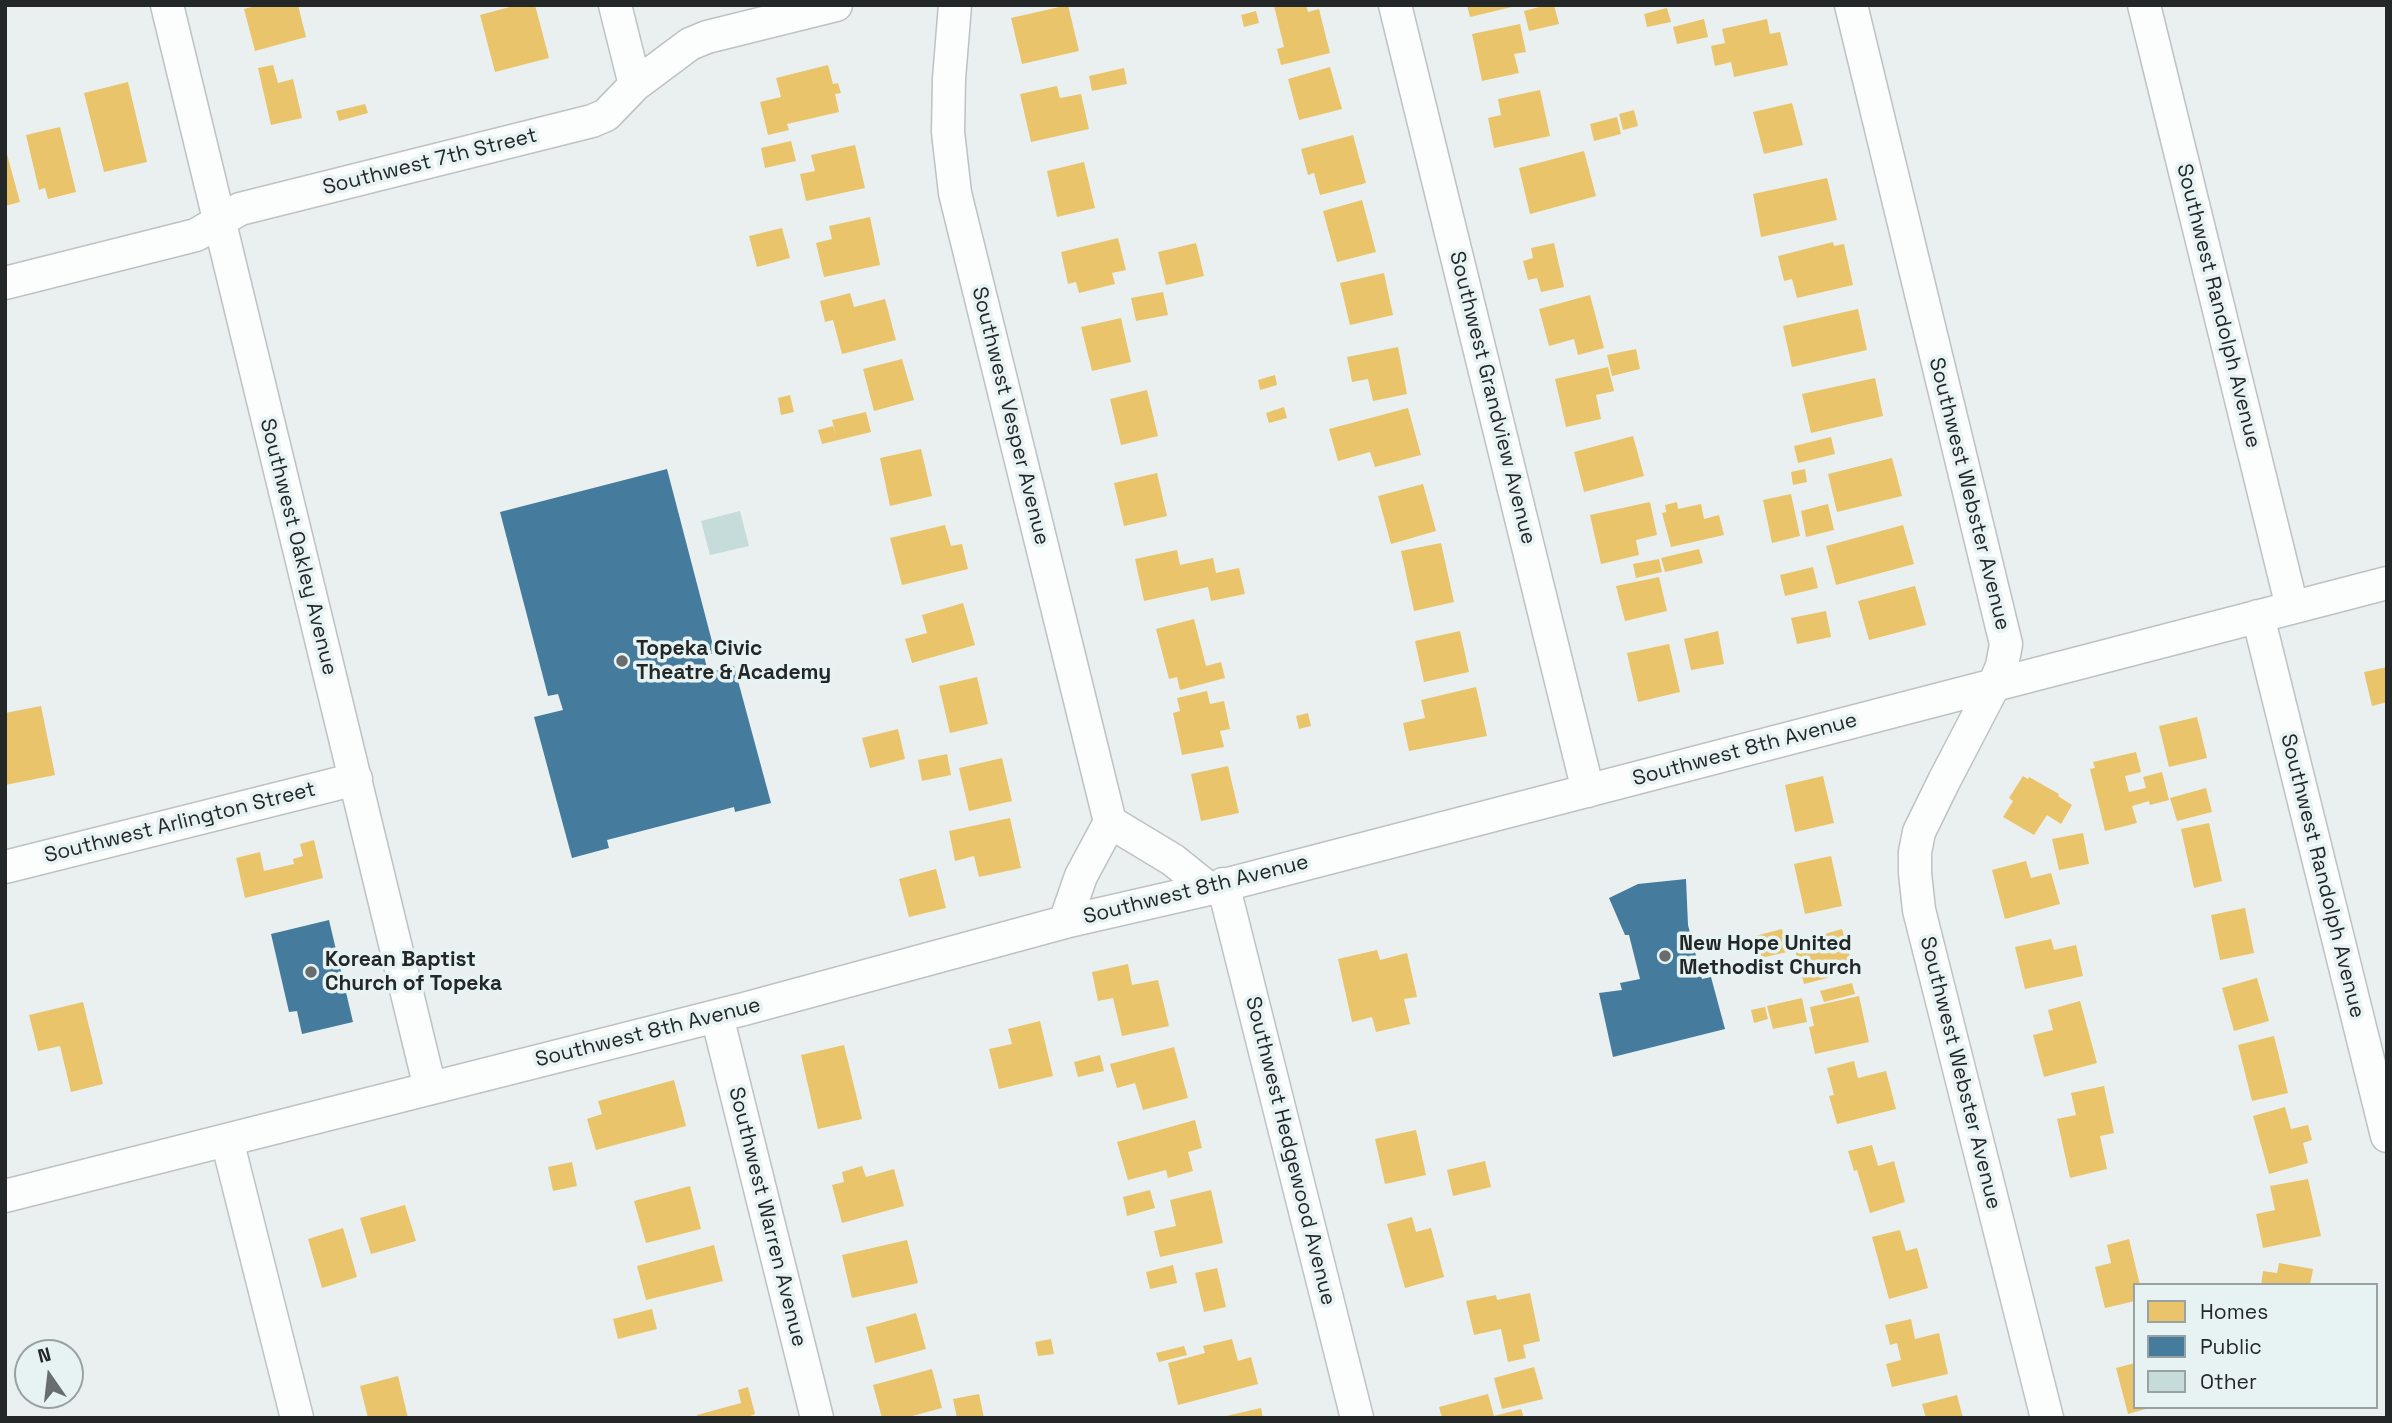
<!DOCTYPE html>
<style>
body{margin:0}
#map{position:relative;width:2392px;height:1423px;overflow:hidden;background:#eaf0f0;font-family:"Space Grotesk",sans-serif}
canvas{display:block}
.frame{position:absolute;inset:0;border:7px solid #232727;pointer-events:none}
.legend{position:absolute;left:2133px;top:1283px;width:245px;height:126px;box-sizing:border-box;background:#e7f3f2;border:2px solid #99a1a1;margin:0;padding:9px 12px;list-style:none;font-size:21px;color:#232727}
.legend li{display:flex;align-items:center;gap:14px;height:35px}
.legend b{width:35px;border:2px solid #99a1a1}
.north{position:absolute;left:14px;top:1339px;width:70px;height:70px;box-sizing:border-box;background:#e7f3f2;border:2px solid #99a1a1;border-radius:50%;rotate:346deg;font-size:19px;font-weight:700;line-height:28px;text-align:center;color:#232727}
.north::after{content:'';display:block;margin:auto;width:24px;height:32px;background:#696d6d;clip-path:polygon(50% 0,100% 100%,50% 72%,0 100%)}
</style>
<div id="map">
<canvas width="2392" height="1423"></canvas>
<div class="frame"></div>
<ul class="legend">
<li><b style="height:19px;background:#e9c46a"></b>Homes</li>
<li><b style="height:19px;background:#457b9d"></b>Public</li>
<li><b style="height:19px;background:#c5dcdb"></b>Other</li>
</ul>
<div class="north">N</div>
</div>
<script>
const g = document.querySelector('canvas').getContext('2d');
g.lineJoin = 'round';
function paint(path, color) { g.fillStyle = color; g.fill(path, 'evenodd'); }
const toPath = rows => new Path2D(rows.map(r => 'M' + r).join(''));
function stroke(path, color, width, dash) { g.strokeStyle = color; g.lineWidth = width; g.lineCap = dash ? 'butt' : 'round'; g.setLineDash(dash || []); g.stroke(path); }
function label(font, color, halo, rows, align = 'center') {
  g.font = font + ' "Space Grotesk",sans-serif'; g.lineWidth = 7; g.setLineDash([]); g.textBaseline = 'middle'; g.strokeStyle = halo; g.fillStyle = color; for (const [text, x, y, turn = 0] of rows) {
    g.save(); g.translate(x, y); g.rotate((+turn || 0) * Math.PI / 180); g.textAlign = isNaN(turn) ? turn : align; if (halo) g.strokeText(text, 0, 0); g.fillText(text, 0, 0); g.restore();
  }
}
const homes = toPath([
 [259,5,298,5,306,37,255,51,244,9],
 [517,5,535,5,549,58,495,72,480,15],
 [1068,5,1079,51,1022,64,1011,18],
 [1278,5,1306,5,1308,12,1319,9,1330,53,1281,65,1277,49,1284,47,1274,6],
 [1467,5,1516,5,1516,6,1470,17],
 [1547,5,1554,5,1559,24,1529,31,1524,11],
 [1667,8,1671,22,1647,27,1644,14],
 [1256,11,1259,23,1244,27,1241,15],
 [1704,19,1708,37,1677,44,1673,27],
 [1767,19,1770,34,1780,32,1788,65,1734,77,1731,62,1715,66,1711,46,1725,43,1722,29],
 [1520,24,1526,52,1514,54,1519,73,1482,81,1472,34],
 [273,65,278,83,293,79,302,118,271,125,258,68],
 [828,65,833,84,838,83,841,93,835,94,839,112,787,124,789,130,768,135,760,102,781,97,776,78],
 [1330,67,1342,109,1299,120,1288,79],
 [1124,68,1127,84,1092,91,1089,76],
 [128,82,147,162,104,172,84,93],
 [1057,86,1060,98,1081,94,1089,129,1031,142,1020,94],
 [1540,90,1550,136,1494,148,1488,118,1501,115,1498,99],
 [1792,103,1803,145,1764,154,1753,112],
 [365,104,368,113,339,121,336,111],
 [1634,110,1638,126,1623,130,1619,114],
 [1617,117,1621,134,1594,141,1590,124],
 [60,127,76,192,48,199,45,188,39,190,26,135],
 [1353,135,1366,183,1320,195,1314,173,1308,175,1301,149],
 [791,141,796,161,765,168,761,148],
 [855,145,865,188,806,201,800,174,815,171,811,155],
 [5,147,20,202,5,206],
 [1584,151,1596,196,1530,214,1519,168],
 [1084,162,1095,208,1057,217,1047,171],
 [1827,178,1837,220,1761,237,1753,194],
 [1362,200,1376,252,1337,262,1323,211],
 [870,217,880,265,824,277,816,243,832,239,829,226],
 [782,228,790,258,757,267,749,236],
 [1118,238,1126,270,1112,273,1115,284,1079,293,1076,282,1068,284,1061,252],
 [1833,242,1834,246,1844,244,1853,285,1797,298,1792,279,1784,281,1778,256],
 [1196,243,1204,276,1166,285,1158,252],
 [1554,243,1564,287,1541,292,1537,278,1528,280,1523,261,1533,258,1531,248],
 [1384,273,1393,315,1350,325,1340,283],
 [1163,292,1168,315,1136,321,1131,298],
 [850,293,854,307,885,299,896,340,842,354,833,320,825,322,820,301],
 [1590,295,1604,348,1578,355,1574,339,1549,346,1539,309],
 [1858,309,1867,350,1792,367,1783,326],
 [1121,318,1131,362,1092,371,1081,327],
 [1398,347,1407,394,1373,401,1368,379,1352,382,1347,357],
 [1636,349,1640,369,1612,376,1607,355],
 [902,359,914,400,874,411,863,369],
 [1608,367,1614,391,1596,395,1601,419,1566,427,1555,379],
 [1275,375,1277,385,1260,390,1258,380],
 [1875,378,1883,416,1811,433,1802,394],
 [1147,390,1158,436,1121,445,1110,399],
 [790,395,794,412,781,415,778,398],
 [1284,407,1287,418,1269,423,1266,413],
 [1408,408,1421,455,1375,467,1370,452,1338,461,1329,429],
 [866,412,871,432,822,444,818,430,833,426,836,435,832,420],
 [1633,436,1644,476,1584,492,1574,452],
 [1831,437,1835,454,1798,463,1794,446],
 [921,449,932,496,890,506,880,458],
 [1892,458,1902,496,1837,512,1828,474],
 [1805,469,1807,482,1793,485,1791,472],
 [1157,473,1167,516,1124,526,1114,483],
 [1423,484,1436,531,1391,544,1378,496],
 [1791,494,1800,536,1772,543,1763,500],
 [1650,502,1657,535,1636,540,1639,555,1601,564,1590,515],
 [1677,502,1678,509,1701,504,1704,519,1719,515,1724,535,1671,547,1662,513,1666,512,1665,505],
 [1828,504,1834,530,1806,537,1801,511],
 [945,525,951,546,962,544,968,569,902,585,890,538],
 [1903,525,1914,564,1836,585,1826,546],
 [1441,543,1454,602,1414,611,1401,551],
 [1699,549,1703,563,1665,572,1661,558],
 [1177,550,1180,565,1213,558,1216,573,1239,568,1245,594,1211,601,1208,587,1144,601,1135,559],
 [1659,559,1662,572,1636,578,1633,564],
 [1813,567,1818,588,1785,596,1780,575],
 [1659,577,1667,611,1625,621,1616,586],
 [1915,586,1926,625,1869,640,1858,601],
 [963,603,975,645,912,663,905,639,927,633,922,615],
 [1826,611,1831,637,1797,644,1791,618],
 [1194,619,1206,666,1221,662,1225,678,1180,690,1177,677,1169,679,1156,629],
 [1460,631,1469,672,1424,682,1415,641],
 [1718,631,1724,664,1691,670,1684,639],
 [1669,644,1680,692,1638,702,1627,653],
 [2387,667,2387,702,2372,706,2364,672],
 [977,677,988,724,950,733,939,686],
 [1476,687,1487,736,1409,751,1403,723,1425,718,1421,700],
 [1207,691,1210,704,1224,701,1230,729,1220,731,1224,747,1182,755,1173,713,1180,711,1177,698],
 [41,706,55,775,5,785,5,713],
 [1308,713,1311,726,1299,729,1296,716],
 [2197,717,2207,758,2169,767,2159,726],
 [898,729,905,759,870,768,862,738],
 [2136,752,2141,772,2125,776,2129,792,2146,788,2143,777,2162,772,2169,800,2150,805,2149,801,2132,806,2137,823,2105,831,2090,769,2095,768,2093,762],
 [947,754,951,775,922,781,918,760],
 [1002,758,1012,801,969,811,959,768],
 [1228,766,1239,813,1201,821,1191,774],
 [1823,776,1834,823,1795,832,1785,785],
 [2023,776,2028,779,2029,777,2059,794,2058,796,2072,805,2061,824,2047,815,2034,835,2003,817,2013,801,2009,798],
 [2206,788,2212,812,2177,821,2170,798],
 [1010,818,1021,868,979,877,974,856,955,861,949,831],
 [2209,823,2222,881,2194,888,2181,829],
 [2083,833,2089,864,2059,870,2052,839],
 [314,840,323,878,245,898,236,858,260,852,264,871,294,864,293,859,303,856,300,844],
 [1831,856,1842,906,1805,914,1794,864],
 [2026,861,2031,878,2051,873,2060,904,2005,919,1992,870],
 [936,869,946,908,909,917,899,879],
 [2245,908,2254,953,2220,960,2211,915],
 [1782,929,1787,952,1756,959,1751,937],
 [1842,929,1854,971,1804,984,1793,943],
 [2051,939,2054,950,2076,945,2083,976,2025,989,2015,947],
 [1377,950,1380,960,1407,953,1417,997,1404,999,1410,1024,1376,1032,1372,1017,1352,1022,1338,959],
 [1128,964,1132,985,1158,980,1169,1026,1122,1036,1113,998,1098,1001,1092,972],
 [2257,978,2269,1021,2234,1031,2222,988],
 [1852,983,1855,994,1824,1002,1820,991],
 [1859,996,1869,1042,1815,1054,1809,1027,1814,1026,1810,1007],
 [1802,998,1807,1022,1773,1029,1767,1006],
 [2080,1001,2097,1063,2044,1077,2033,1035,2053,1030,2048,1010],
 [83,1002,103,1084,71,1092,60,1046,38,1051,29,1015],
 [1765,1007,1768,1019,1754,1023,1751,1010],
 [1040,1021,1053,1076,999,1089,989,1049,1012,1044,1008,1029],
 [2274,1036,2288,1093,2252,1101,2238,1045],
 [844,1045,862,1119,818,1129,801,1055],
 [1174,1047,1188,1098,1143,1110,1135,1083,1117,1088,1110,1064],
 [1100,1055,1104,1071,1078,1077,1074,1062],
 [1854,1061,1858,1078,1886,1071,1896,1109,1837,1124,1829,1096,1834,1095,1827,1068],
 [674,1080,686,1126,596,1150,587,1119,602,1114,598,1101],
 [2104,1086,2114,1133,2100,1136,2107,1169,2070,1178,2057,1119,2076,1115,2071,1093],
 [2285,1107,2291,1129,2308,1125,2312,1140,2303,1143,2308,1163,2269,1174,2253,1116],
 [1195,1120,1202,1148,1188,1152,1193,1171,1168,1178,1166,1170,1128,1180,1117,1142],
 [1416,1130,1426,1175,1385,1184,1375,1139],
 [1872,1145,1878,1166,1894,1161,1905,1202,1870,1213,1857,1170,1854,1171,1848,1151],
 [1485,1161,1491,1187,1453,1196,1447,1170],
 [572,1162,577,1186,553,1191,548,1167],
 [862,1166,866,1177,894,1169,904,1206,842,1223,832,1185,844,1182,842,1172],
 [2308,1179,2321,1236,2263,1248,2256,1214,2275,1210,2270,1186],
 [690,1186,701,1229,646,1243,634,1201],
 [1150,1190,1155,1208,1127,1216,1123,1197],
 [1211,1190,1223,1243,1160,1257,1154,1231,1176,1226,1170,1200],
 [405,1205,416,1241,371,1254,360,1218],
 [1412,1217,1416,1232,1431,1228,1444,1277,1405,1288,1387,1224],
 [343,1228,357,1277,322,1288,308,1239],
 [1900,1230,1906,1251,1917,1248,1928,1288,1889,1299,1872,1237],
 [2129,1239,2140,1285,2135,1285,2135,1301,2105,1308,2095,1267,2111,1263,2107,1245],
 [907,1240,918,1283,852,1298,842,1255],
 [714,1245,723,1281,646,1300,637,1266],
 [2279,1263,2313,1269,2310,1285,2261,1285,2263,1271,2277,1273],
 [1173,1265,1177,1283,1150,1289,1146,1272],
 [1217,1268,1226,1307,1204,1312,1195,1273],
 [1530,1293,1540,1341,1523,1345,1526,1358,1508,1362,1501,1329,1474,1335,1466,1301,1496,1295,1497,1300],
 [652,1309,657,1329,618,1339,613,1319],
 [916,1313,926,1349,875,1363,866,1327],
 [1911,1319,1915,1339,1939,1333,1948,1374,1892,1387,1886,1364,1901,1360,1897,1343,1890,1345,1885,1325],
 [1051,1339,1054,1354,1038,1356,1035,1342],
 [1232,1339,1238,1361,1251,1357,1258,1384,1178,1405,1168,1363,1205,1353,1203,1346],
 [1184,1346,1187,1355,1159,1362,1156,1353],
 [2135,1363,2135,1407,2149,1408,2128,1414,2116,1368],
 [1534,1367,1543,1399,1502,1409,1494,1378],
 [932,1369,942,1408,905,1418,882,1418,873,1385],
 [398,1376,408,1418,368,1418,360,1386],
 [748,1387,755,1414,746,1418,698,1418,697,1415,741,1403,738,1390],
 [979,1394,984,1418,957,1418,953,1399],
 [1488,1394,1494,1416,1521,1409,1524,1418,1442,1418,1439,1407],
 [1957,1395,1963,1418,1926,1418,1922,1404],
 [1261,1408,1263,1418,1222,1418,1222,1417]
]);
const public = toPath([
 [667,469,715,653,704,656,708,672,734,666,771,803,735,812,734,807,607,840,609,848,572,858,534,717,563,710,558,694,548,696,500,512],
 [1686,879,1688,925,1702,979,1711,977,1725,1029,1613,1057,1599,993,1622,990,1620,983,1640,979,1629,935,1625,935,1609,898,1638,884],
 [329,920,353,1022,302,1034,297,1011,289,1012,271,934]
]);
const building = toPath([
 [740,511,749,546,710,555,701,521]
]);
const minor = toPath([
 [167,5,430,1088],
 [615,5,635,85],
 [955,5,949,79,948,132,955,193,1110,822,1081,876,1065,922],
 [1395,5,1588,791],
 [1851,5,2006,644,2002,666,1994,685,1944,781,1919,832,1915,852,1915,873,1919,910,2047,1418],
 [2144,5,2292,607],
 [5,283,196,235,240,209,592,121,606,115,635,85,690,44,707,37,836,5],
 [2258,616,2387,1136],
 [1110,822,1173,860,1209,889],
 [5,867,356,779],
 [1223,884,1357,1418],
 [717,1016,817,1418],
 [227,1140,297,1418],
 [5,1196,744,1009,1065,922,1209,889,2387,583]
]);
const markers = [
 [622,661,7,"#696d6d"],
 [1665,956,7,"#696d6d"],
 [311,972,7,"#696d6d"]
];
const streetNames = [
 ["Southwest 7th Street",430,162,-14],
 ["Southwest Randolph Avenue",2218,306,76],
 ["Southwest Grandview Avenue",1492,398,76],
 ["Southwest Vesper Avenue",1010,416,76],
 ["Southwest Webster Avenue",1969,494,76],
 ["Southwest Oakley Avenue",298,547,76],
 ["Southwest 8th Avenue",1745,750,-15],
 ["Southwest Arlington Street",180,823,-14],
 ["Southwest Randolph Avenue",2322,876,76],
 ["Southwest 8th Avenue",1196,890,-14],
 ["Southwest 8th Avenue",648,1033,-14],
 ["Southwest Webster Avenue",1960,1073,76],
 ["Southwest Hedgewood Avenue",1290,1151,76],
 ["Southwest Warren Avenue",767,1217,76]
];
const poiNames = [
 ["Topeka Civic",636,649],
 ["Theatre & Academy",636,673],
 ["New Hope United",1679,944],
 ["Methodist Church",1679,968],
 ["Korean Baptist",325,960],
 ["Church of Topeka",325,984]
];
paint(homes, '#e9c46a');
paint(public, '#457b9d');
paint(building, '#c5dcdb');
stroke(minor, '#bdc2c2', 35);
stroke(minor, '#fcfdfd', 32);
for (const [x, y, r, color] of markers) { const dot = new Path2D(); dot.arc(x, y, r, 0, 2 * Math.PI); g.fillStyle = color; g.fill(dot); stroke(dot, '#e7f3f2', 2.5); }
label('21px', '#232727', '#e7f3f2', streetNames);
label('bold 21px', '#232727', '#e7f3f2', poiNames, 'left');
</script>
